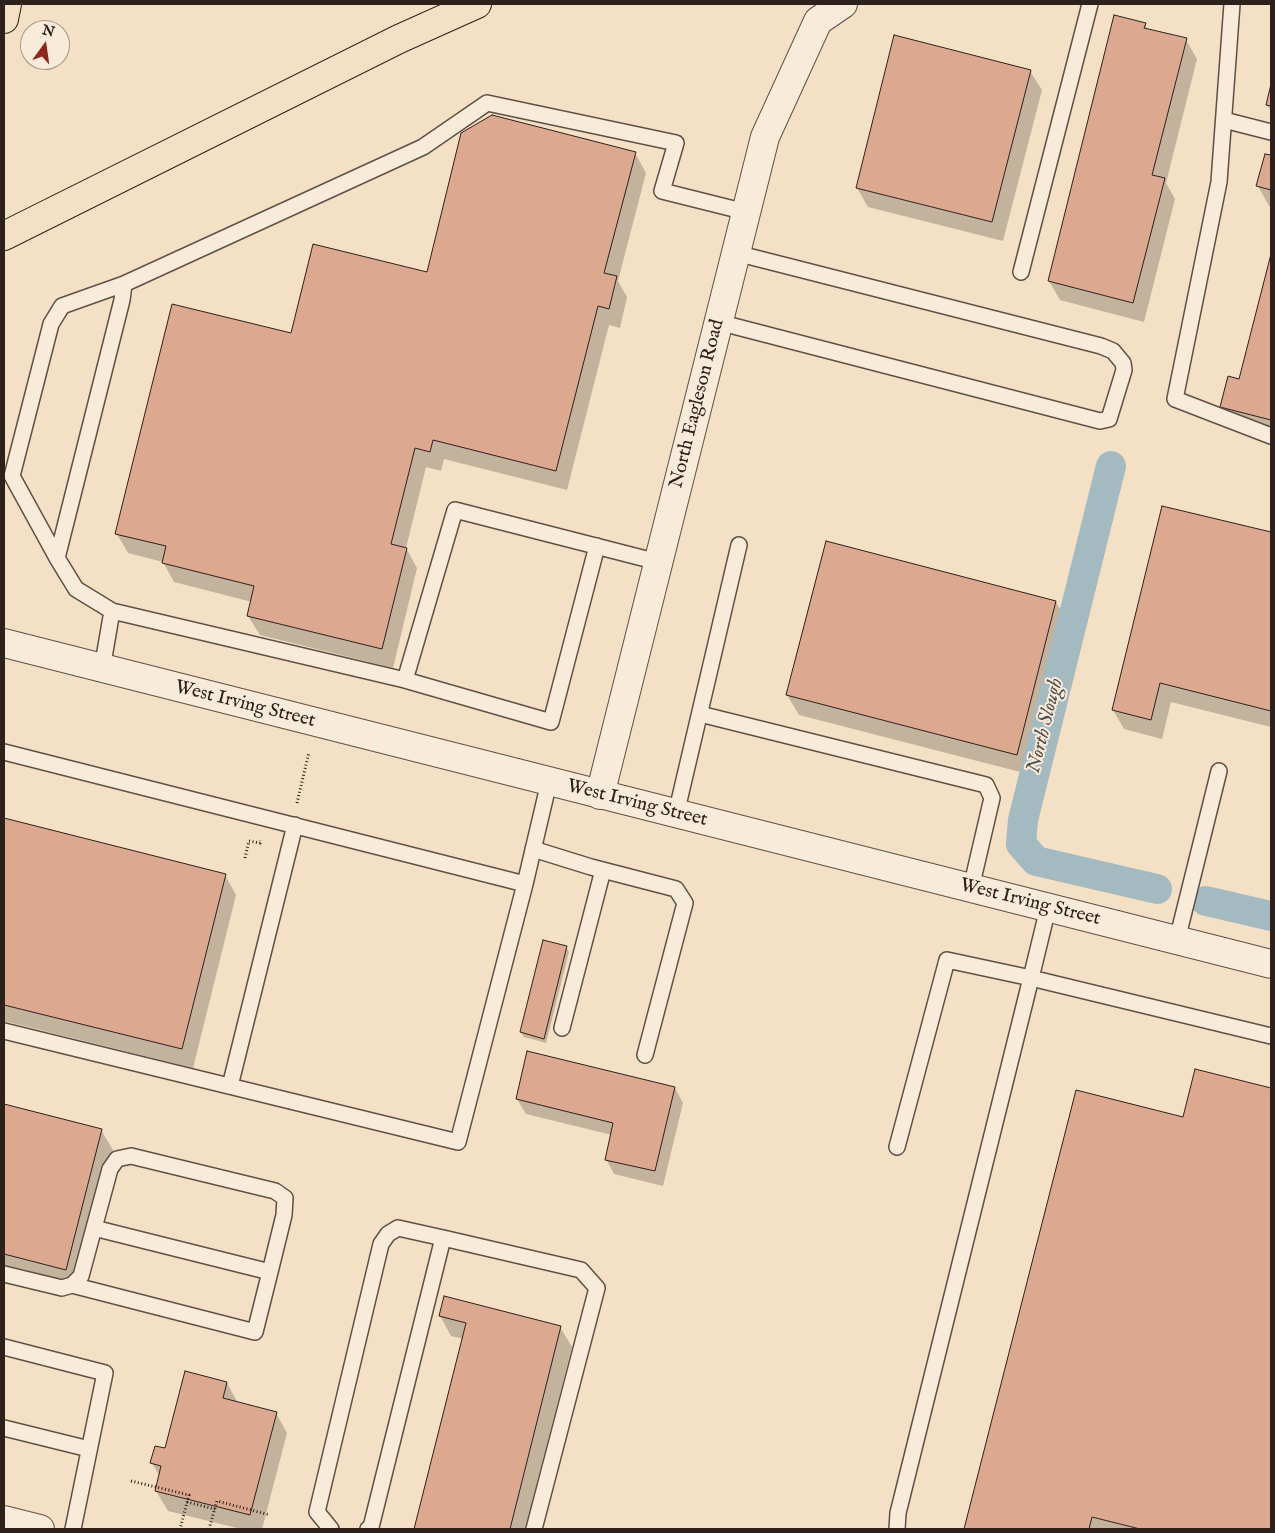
<!DOCTYPE html>
<style>
body{margin:0}
#map{position:relative;width:1275px;height:1533px;overflow:hidden;background:#f4e0c4;font-family:"IM FELL English",serif}
canvas{display:block}
.frame{position:absolute;inset:0;border:5px solid #2e201b;pointer-events:none}
.north{position:absolute;left:20px;top:20px;width:50px;height:50px;box-sizing:border-box;background:#f8ebd9;border:1px solid #a79a8d;border-radius:50%;rotate:14deg;font-size:14px;font-weight:700;line-height:20px;text-align:center;color:#2e201b}
.north::after{content:'';display:block;margin:auto;width:18px;height:22px;background:#8f2418;clip-path:polygon(50% 0,100% 100%,50% 72%,0 100%)}
</style>
<div id="map">
<canvas width="1275" height="1533"></canvas>
<div class="frame"></div>
<div class="north">N</div>
</div>
<script>
const g = document.querySelector('canvas').getContext('2d');
g.lineJoin = 'round';
function paint(path, color) { g.fillStyle = color; g.fill(path, 'evenodd'); }
const toPath = rows => new Path2D(rows.map(r => 'M' + r).join(''));
function stroke(path, color, width, dash) { g.strokeStyle = color; g.lineWidth = width; g.lineCap = dash ? 'butt' : 'round'; g.setLineDash(dash || []); g.stroke(path); }
function label(font, color, halo, rows, align = 'center') {
  g.font = font + ' "IM FELL English",serif'; g.lineWidth = 4; g.setLineDash([]); g.textBaseline = 'middle'; g.strokeStyle = halo; g.fillStyle = color; for (const [text, x, y, turn = 0] of rows) {
    g.save(); g.translate(x, y); g.rotate((+turn || 0) * Math.PI / 180); g.textAlign = isNaN(turn) ? turn : align; if (halo) g.strokeText(text, 0, 0); g.fillText(text, 0, 0); g.restore();
  }
}
const shadow = toPath([
 [1145,24,1148,30,1186,40,1197,59,1166,183,1175,199,1144,322,1060,300,1049,281],
 [1030,71,1042,90,1003,241,868,207,857,188],
 [1271,89,1271,112,1267,105],
 [635,153,646,173,618,281,627,297,620,328,609,325,567,490,444,459,441,471,426,467,406,548,417,568,393,668,260,635,248,616,252,602,174,582,163,562,128,553,117,534,292,334,428,273],
 [1266,155,1271,157,1271,206,1269,206,1258,186],
 [1271,259,1271,436,1232,426,1221,407,1240,381],
 [1163,507,1271,534,1271,727,1171,702,1162,739,1124,729,1113,710],
 [1056,602,1067,621,1028,774,799,715,787,695],
 [4,819,225,875,236,895,193,1068,4,1021],
 [566,947,569,952,546,1043,524,1037,521,1032],
 [1196,1070,1271,1089,1271,1529,965,1529,1077,1091,1184,1118],
 [675,1088,683,1103,663,1186,614,1174,606,1159,612,1135,526,1114,517,1099],
 [4,1105,101,1130,113,1150,77,1289,4,1270],
 [445,1298,560,1327,572,1347,525,1529,416,1529,464,1339,451,1336,440,1316],
 [227,1383,238,1403,276,1413,287,1433,262,1529,241,1529,168,1511,156,1491,160,1477,152,1463,166,1450]
]);
const canal = toPath([
 [1111,466,1023,820,1021,844,1036,861,1157,889],
 [1206,901,1271,916]
]);
const building = toPath([
 [1114,15,1146,23,1144,28,1187,38,1152,175,1165,178,1133,303,1048,281,1114,15],
 [894,35,1031,70,992,222,856,188,894,35],
 [1271,84,1271,106,1266,105,1271,84],
 [492,115,636,152,604,273,617,276,609,309,598,306,556,471,433,440,430,452,415,448,391,544,407,548,382,649,247,616,254,586,162,563,166,546,115,534,172,304,291,333,313,244,427,272,461,133,492,115],
 [1265,154,1271,155,1271,190,1256,186,1265,154],
 [1271,254,1271,420,1220,407,1228,376,1239,379,1271,254],
 [1162,506,1271,532,1271,711,1160,683,1151,720,1112,710,1162,506],
 [826,541,1056,601,1017,755,786,695,826,541],
 [4,818,226,874,182,1049,4,1005,4,818],
 [543,940,567,946,544,1039,520,1032,543,940],
 [527,1051,675,1087,655,1171,605,1160,613,1123,516,1099,527,1051],
 [1195,1069,1271,1088,1271,1529,1140,1529,1092,1517,1089,1529,964,1529,1076,1090,1183,1117,1195,1069],
 [4,1104,102,1129,66,1270,4,1254,4,1104],
 [444,1296,561,1326,510,1529,414,1529,466,1323,439,1316,444,1296],
 [185,1371,227,1382,223,1398,277,1412,250,1515,155,1491,161,1466,150,1463,155,1446,165,1448,185,1371]
]);
const path = toPath([
 [297,803,309,752],
 [245,858,249,841,260,843,260,840],
 [131,1481,189,1495,180,1529],
 [187,1502,215,1509],
 [209,1529,217,1501,270,1515]
]);
const service = toPath([
 [1232,4,1219,182,1175,399,1271,436],
 [1224,120,1271,132],
 [1021,272,1090,4],
 [124,284,423,147,487,103,676,143,662,191,746,212],
 [718,322,1100,421,1109,419,1124,370,1123,363,1113,351,1101,346,736,253],
 [57,558,122,300,124,284,62,306,51,324,12,476,57,558,76,589,112,611,102,669],
 [112,611,405,680,455,510,658,562],
 [405,680,551,722,597,546],
 [700,714,986,785,992,798,971,888],
 [4,752,525,884,458,1142,4,1031],
 [676,814,739,545],
 [533,849,591,867,676,889,685,903,645,1055],
 [525,884,549,782],
 [1048,908,1031,978,1271,1036],
 [1177,940,1219,771],
 [562,1028,603,870],
 [230,1086,295,825],
 [4,1274,62,1288,72,1285,81,1276,94,1228,110,1169,117,1159,131,1156,275,1191,285,1198,284,1215,270,1272,94,1228],
 [72,1285,255,1332,270,1272],
 [4,1347,105,1373,73,1529],
 [4,1428,89,1449],
 [331,1529,317,1512,381,1244,388,1234,398,1228,443,1238],
 [368,1529,371,1527,443,1238,581,1270,597,1288,534,1529],
 [897,1529,898,1513,1031,978,947,960,897,1147]
]);
const minor = toPath([
 [600,795,765,137,818,21,843,4],
 [4,1520,40,1529]
]);
const tertiary = toPath([
 [4,643,1271,964]
]);
const primary = toPath([
 [4,19,7,4]
]);
const motorway = toPath([
 [4,236,399,39,477,4]
]);
const streetNames = [
 ["North Eagleson Road",698,404,-76],
 ["West Irving Street",245,705,14],
 ["West Irving Street",637,804,14],
 ["West Irving Street",1030,903,14]
];
const waterNames = [
 ["North Slough",1046,726,-76]
];
paint(shadow, '#0003');
stroke(canal, '#a2bac0', 30);
paint(building, '#dca890');
stroke(building, '#2e201b', 1);
stroke(service, '#605045', 18);
stroke(minor, '#605045', 30);
stroke(tertiary, '#605045', 30);
stroke(primary, '#2e201b', 30);
stroke(motorway, '#2e201b', 30);
stroke(path, '#2e201b', 3, [1, 2.5]);
stroke(service, '#f8ebd9', 15);
stroke(minor, '#f8ebd9', 28);
stroke(tertiary, '#f8ebd9', 28);
stroke(primary, '#f4e0c4', 28);
stroke(motorway, '#f4e0c4', 28);
label('19px', '#2e201b', '#f8ebd9', streetNames);
label('italic 20px', '#514e4d', '#f8ebd9', waterNames);
</script>
